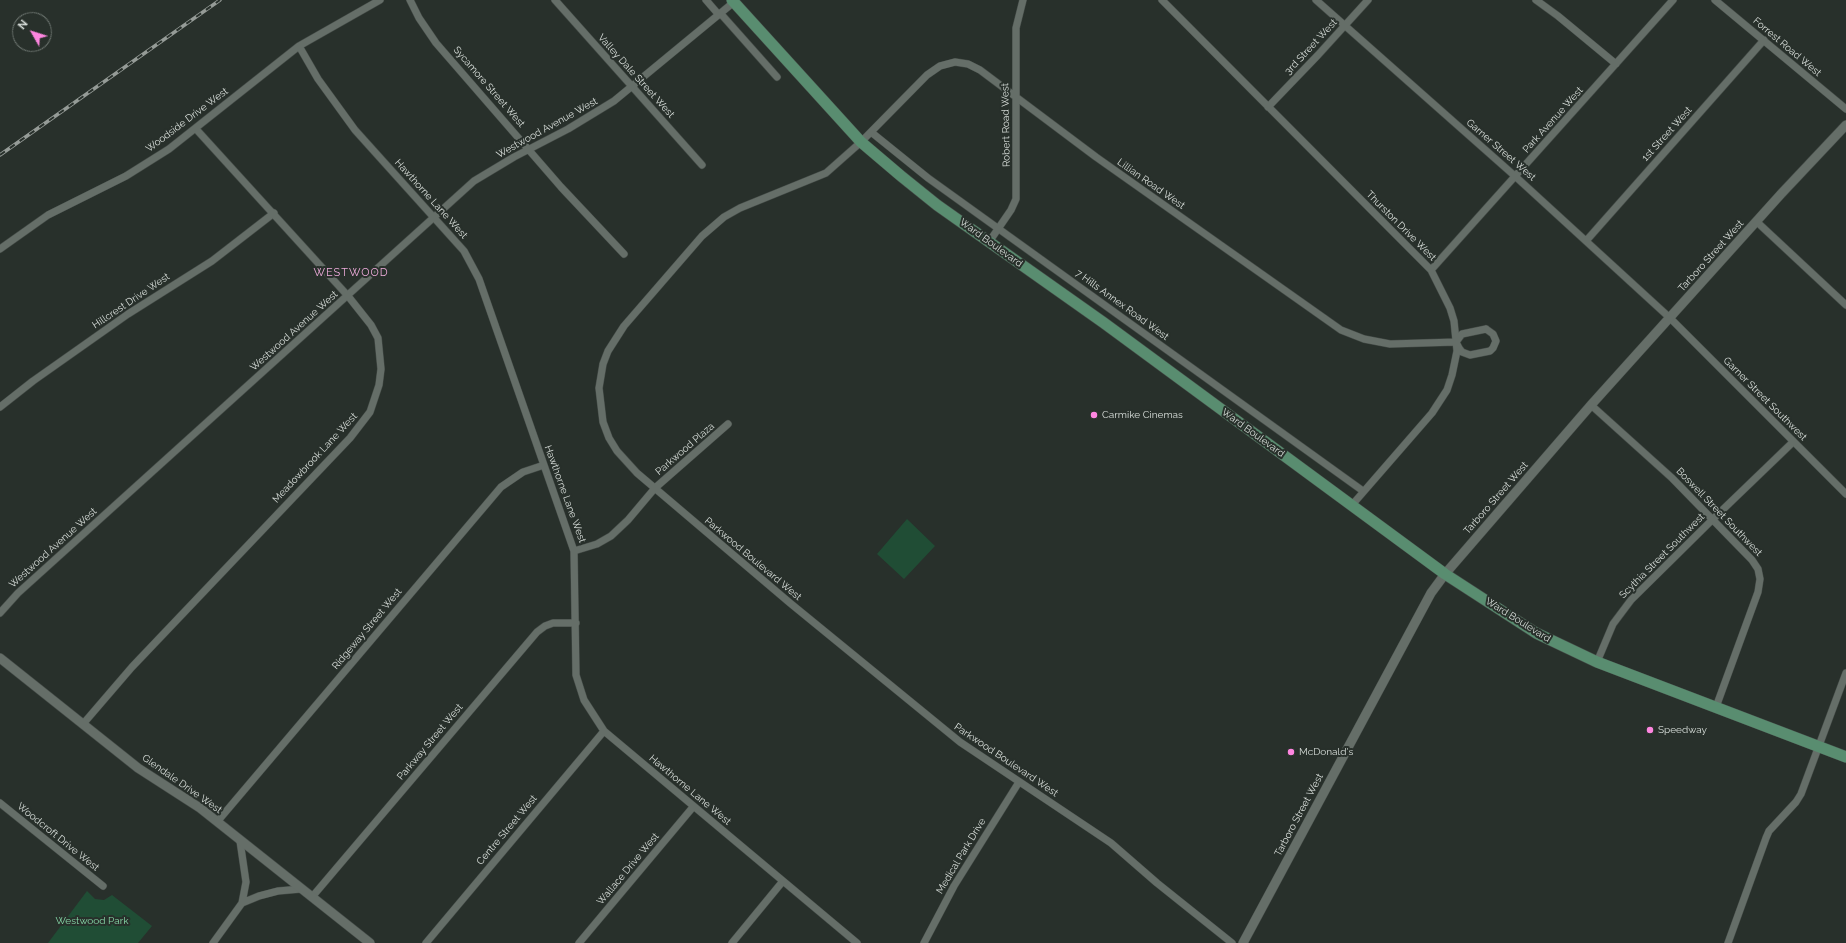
<!DOCTYPE html>
<style>
body{margin:0}
#map{position:relative;width:1846px;height:943px;overflow:hidden;background:#28302b;font-family:Raleway,sans-serif}
canvas{display:block}
.north{position:absolute;left:12px;top:12px;width:40px;height:40px;box-sizing:border-box;background:#28302b;border:1px solid #6e7671;border-radius:50%;rotate:309deg;font-size:11px;font-weight:700;line-height:16px;text-align:center;color:#d8deda}
.north::after{content:'';display:block;margin:auto;width:14px;height:18px;background:#fe86e0;clip-path:polygon(50% 0,100% 100%,50% 72%,0 100%)}
</style>
<div id="map">
<canvas width="1846" height="943"></canvas>
<div class="north">N</div>
</div>
<script>
const g = document.querySelector('canvas').getContext('2d');
g.lineJoin = 'round';
function paint(path, color) { g.fillStyle = color; g.fill(path, 'evenodd'); }
const toPath = rows => new Path2D(rows.map(r => 'M' + r).join(''));
function stroke(path, color, width, dash) { g.strokeStyle = color; g.lineWidth = width; g.lineCap = dash ? 'butt' : 'round'; g.setLineDash(dash || []); g.stroke(path); }
function label(font, color, halo, rows, align = 'center') {
  g.font = font + ' Raleway,sans-serif'; g.lineWidth = 4; g.setLineDash([]); g.textBaseline = 'middle'; g.strokeStyle = halo; g.fillStyle = color; for (const [text, x, y, turn = 0] of rows) {
    g.save(); g.translate(x, y); g.rotate((+turn || 0) * Math.PI / 180); g.textAlign = isNaN(turn) ? turn : align; if (halo) g.strokeText(text, 0, 0); g.fillText(text, 0, 0); g.restore();
  }
}
const green = toPath([
 [907,519,935,546,904,579,877,554],
 [87,891,95,899,104,900,112,895,152,926,138,943,48,943]
]);
const street = toPath([
 [410,0,419,18,436,43,561,187,624,254],
 [555,0,702,165],
 [706,0,719,15],
 [1162,0,1431,270,1450,308,1454,321,1457,351,1452,375,1447,390,1432,413,1352,505],
 [1316,0,1516,177,1670,318,1846,494],
 [1536,0,1558,16,1616,64],
 [1715,0,1846,109],
 [721,14,777,77],
 [299,46,318,79,355,130,464,251,479,279,574,551,576,675,584,700,604,731,857,943],
 [1268,107,1318,55,1368,0],
 [871,132,928,178,1363,491],
 [1757,222,1846,305],
 [1586,241,1764,40],
 [989,242,1011,210,1016,199,1016,28,1023,0],
 [0,249,48,215,126,176,169,149,299,46,380,0],
 [1431,270,1673,0],
 [1486,329,1493,334,1496,341,1493,348,1490,351,1470,355,1462,352,1459,348,1456,342,1462,334,1486,329],
 [1591,405,1672,478,1752,560,1758,569,1760,579,1758,592,1716,707],
 [0,407,33,381,128,314,212,261,274,213],
 [574,551,597,544,611,536,628,520,655,488,728,424],
 [0,613,18,593,474,181,514,157,568,129,614,101,734,2],
 [1597,662,1613,624,1631,600,1712,520,1793,442],
 [83,724,132,667,350,438,370,412,379,385,381,369,378,338,371,325,348,296,196,129],
 [0,803,103,886],
 [217,822,501,487,523,472,544,465],
 [312,897,537,632,545,626,553,623,576,623],
 [242,903,259,896,278,891,301,889],
 [213,943,242,903,246,882,240,841],
 [426,943,604,731],
 [579,943,693,807],
 [732,943,783,881],
 [924,943,954,886,1019,782],
 [1232,943,1157,883,1111,843,960,742,790,603,637,473,617,451,609,438,603,422,599,388,603,364,608,351,624,326,702,236,724,217,740,208,826,173,861,142,927,75,940,66,955,62,968,64,980,70,1096,157,1341,330,1364,339,1390,344,1456,342],
 [1728,943,1766,838,1769,831,1796,802,1801,794,1846,673]
]);
const secondary = toPath([
 [0,658,138,768,200,808,370,943],
 [1243,943,1431,593,1445,574,1591,405,1781,194,1846,125]
]);
const primary = toPath([
 [732,0,861,142,901,176,937,205,1104,323,1445,574,1536,633,1597,662,1846,757]
]);
const rail = toPath([
 [0,155,220,0]
]);
const markers = [
 [1094,415,4,"#fe86e0"],
 [1650,730,4,"#fe86e0"],
 [1291,752,4,"#fe86e0"]
];
const streetNames = [
 ["3rd Street West",1311,47,-47],
 ["Forrest Road West",1787,47,40],
 ["Valley Dale Street West",636,76,48],
 ["Sycamore Street West",489,87,49],
 ["Woodside Drive West",187,120,-37],
 ["Park Avenue West",1553,120,-48],
 ["Robert Road West",1006,125,-91],
 ["Westwood Avenue West",547,128,-29],
 ["1st Street West",1667,134,-48],
 ["Garner Street West",1501,150,41],
 ["Lillian Road West",1151,184,35],
 ["Hawthorne Lane West",431,199,48],
 ["Thurston Drive West",1401,226,45],
 ["Ward Boulevard",991,243,36],
 ["Tarboro Street West",1711,256,-48],
 ["Hillcrest Drive West",131,301,-34],
 ["7 Hills Annex Road West",1122,305,36],
 ["Westwood Avenue West",294,331,-42],
 ["Garner Street Southwest",1765,399,45],
 ["Ward Boulevard",1253,433,36],
 ["Parkwood Plaza",685,449,-41],
 ["Meadowbrook Lane West",315,458,-47],
 ["Hawthorne Lane West",565,494,70],
 ["Tarboro Street West",1496,498,-49],
 ["Boswell Street Southwest",1719,512,46],
 ["Westwood Avenue West",53,548,-42],
 ["Scythia Street Southwest",1662,556,-45],
 ["Parkwood Boulevard West",753,559,40],
 ["Ward Boulevard",1518,620,32],
 ["Ridgeway Street West",367,629,-50],
 ["Parkway Street West",430,742,-50],
 ["Parkwood Boulevard West",1006,760,34],
 ["Glendale Drive West",182,784,35],
 ["Hawthorne Lane West",690,790,40],
 ["Tarboro Street West",1299,815,-62],
 ["Centre Street West",507,830,-50],
 ["Woodcroft Drive West",58,837,39],
 ["Medical Park Drive",961,856,-59],
 ["Wallace Drive West",628,869,-50]
];
const poiNames = [
 ["Carmike Cinemas",1102,415],
 ["Speedway",1658,730],
 ["McDonald's",1299,752]
];
const parkNames = [
 ["Westwood Park",92,921]
];
const neighbourhoodNames = [
 ["WESTWOOD",351,273]
];
paint(green, '#204d35');
stroke(street, '#444b47', 8);
stroke(secondary, '#444b47', 10);
stroke(primary, '#444b47', 12);
stroke(street, '#656e68', 7);
stroke(secondary, '#656e68', 9);
stroke(primary, '#598d70', 11);
stroke(rail, '#959b97', 3.5);
stroke(rail, '#28302b', 2, [6]);
for (const [x, y, r, color] of markers) { const dot = new Path2D(); dot.arc(x, y, r, 0, 2 * Math.PI); g.fillStyle = color; g.fill(dot); stroke(dot, '#28302b', 1.5); }
label('10px', '#d8deda', '#28302b', streetNames);
label('10px', '#d8deda', '#28302b', poiNames, 'left');
label('10px', '#87d9a9', '#28302b', parkNames);
g.letterSpacing = '1px';
label('11px', '#eeabdb', '#28302b', neighbourhoodNames);
g.letterSpacing = '0px';
</script>
